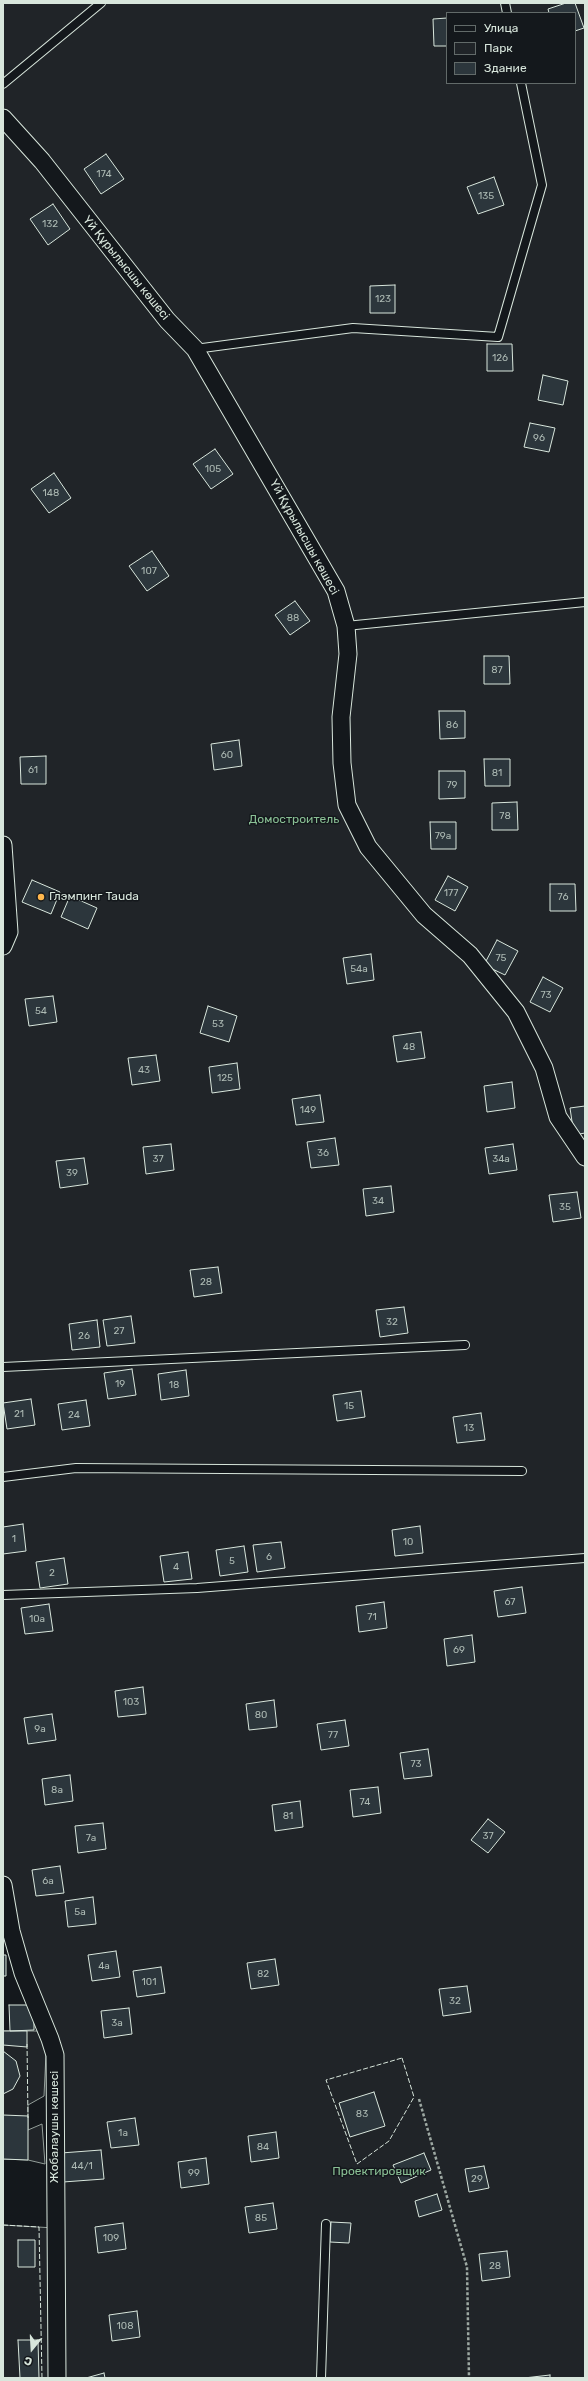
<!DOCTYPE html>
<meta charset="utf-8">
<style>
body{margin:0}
#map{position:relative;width:588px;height:2381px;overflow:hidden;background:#14181c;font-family:Rubik,sans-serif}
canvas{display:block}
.frame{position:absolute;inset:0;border:4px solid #d8e6dc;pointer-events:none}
.legend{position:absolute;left:446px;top:12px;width:130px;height:72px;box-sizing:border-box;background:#14181c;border:1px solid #626a69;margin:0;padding:5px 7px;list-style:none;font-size:12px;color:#d8e6dc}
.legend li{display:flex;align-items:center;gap:8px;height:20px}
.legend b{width:20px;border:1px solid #626a69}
.north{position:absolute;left:12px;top:2329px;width:40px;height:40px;-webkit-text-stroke:3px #14181c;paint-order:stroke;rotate:198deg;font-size:11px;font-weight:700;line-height:16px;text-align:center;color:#d8e6dc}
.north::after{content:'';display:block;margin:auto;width:14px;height:18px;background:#d8e6dc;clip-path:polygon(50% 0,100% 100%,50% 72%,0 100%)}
</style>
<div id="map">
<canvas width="588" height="2381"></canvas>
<div class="frame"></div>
<ul class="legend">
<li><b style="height:5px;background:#14181c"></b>Улица</li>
<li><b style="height:11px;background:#202428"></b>Парк</li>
<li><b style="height:11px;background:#2c363c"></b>Здание</li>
</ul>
<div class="north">С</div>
</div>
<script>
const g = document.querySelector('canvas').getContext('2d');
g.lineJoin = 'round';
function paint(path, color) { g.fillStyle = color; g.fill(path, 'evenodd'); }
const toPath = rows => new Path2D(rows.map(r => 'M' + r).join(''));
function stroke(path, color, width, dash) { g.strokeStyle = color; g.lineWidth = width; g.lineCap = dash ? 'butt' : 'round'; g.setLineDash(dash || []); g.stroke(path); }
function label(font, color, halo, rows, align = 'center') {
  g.font = font + ' Rubik,sans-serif'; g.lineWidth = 3; g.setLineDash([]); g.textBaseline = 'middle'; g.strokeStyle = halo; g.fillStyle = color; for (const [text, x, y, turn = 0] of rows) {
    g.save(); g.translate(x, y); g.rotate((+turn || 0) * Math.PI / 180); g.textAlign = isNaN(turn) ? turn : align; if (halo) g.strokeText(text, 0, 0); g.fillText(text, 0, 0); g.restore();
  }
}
const green = toPath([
 [3,3,585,3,585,2378,3,2378,3,2225,55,2228,47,2032,44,2096,28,2105,28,2130,42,2124,45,2164,28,2160,3,2159,3,2031,47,2031,3,1885,3,3],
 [447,13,575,13,575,83,447,83,447,13]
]);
const building = toPath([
 [566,3,575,3,584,28,575,31,575,13,549,13,548,9,566,3],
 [447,18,447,46,434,46,433,19,447,18],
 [106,154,124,179,101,194,84,169,106,154],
 [494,177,504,205,478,214,467,187,494,177],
 [53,204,70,229,48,245,30,219,53,204],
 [395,285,395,313,370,313,370,286,395,285],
 [487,344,512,344,513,371,487,371,487,344],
 [543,375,568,381,563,405,538,400,543,375],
 [530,423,555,428,549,452,524,447,530,423],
 [215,449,233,474,211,489,193,464,215,449],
 [54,473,71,498,49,513,31,489,54,473],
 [152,551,169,576,147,591,129,566,152,551],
 [295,601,310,621,290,635,275,615,295,601],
 [484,656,509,656,510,684,484,684,484,656],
 [439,711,465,711,465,738,440,739,439,711],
 [239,740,242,766,214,770,211,744,239,740],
 [46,756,46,784,21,784,20,757,46,756],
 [484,759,510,759,510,786,485,786,484,759],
 [439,771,465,771,465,798,439,799,439,771],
 [517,802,518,830,492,830,492,803,517,802],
 [430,822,456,822,456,849,431,849,430,822],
 [448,876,468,887,455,911,435,900,448,876],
 [32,880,60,892,51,914,22,902,32,880],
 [550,884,575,884,576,911,550,911,550,884],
 [70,896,97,908,88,929,61,917,70,896],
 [497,940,518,951,505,975,484,965,497,940],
 [371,954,374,980,347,984,343,958,371,954],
 [543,977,563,988,550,1012,530,1002,543,977],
 [53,996,57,1022,29,1026,25,999,53,996],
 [208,1006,237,1016,229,1042,200,1033,208,1006],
 [421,1032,425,1058,397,1062,393,1036,421,1032],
 [156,1055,160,1081,132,1085,128,1058,156,1055],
 [237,1063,240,1089,212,1093,209,1067,237,1063],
 [512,1082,515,1108,487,1112,484,1086,512,1082],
 [320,1095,324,1122,296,1125,292,1099,320,1095],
 [585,1106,585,1133,574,1135,570,1108,585,1106],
 [335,1138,339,1165,311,1168,307,1142,335,1138],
 [171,1144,174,1170,146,1174,143,1147,171,1144],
 [513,1144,517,1170,489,1174,485,1148,513,1144],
 [84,1158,88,1184,60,1188,56,1161,84,1158],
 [391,1186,394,1212,366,1216,363,1189,391,1186],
 [577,1192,581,1218,553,1222,549,1195,577,1192],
 [218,1267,222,1293,194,1297,190,1270,218,1267],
 [404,1307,408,1333,380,1337,376,1310,404,1307],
 [131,1316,135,1343,107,1346,103,1320,131,1316],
 [97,1320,100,1347,72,1350,69,1324,97,1320],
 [132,1369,136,1395,108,1399,104,1373,132,1369],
 [186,1370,189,1396,161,1400,158,1374,186,1370],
 [361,1391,365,1417,337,1421,333,1395,361,1391],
 [31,1399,35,1425,7,1429,3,1403,31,1399],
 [86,1400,90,1426,62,1430,58,1404,86,1400],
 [481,1413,485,1440,457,1443,453,1417,481,1413],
 [23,1524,26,1551,3,1554,3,1527,23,1524],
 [420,1526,423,1553,395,1556,392,1530,420,1526],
 [281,1542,285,1568,257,1572,253,1545,281,1542],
 [244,1546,248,1572,220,1576,216,1550,244,1546],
 [188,1552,192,1579,164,1582,160,1556,188,1552],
 [64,1558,68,1584,40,1588,36,1562,64,1558],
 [522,1587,526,1613,498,1617,494,1591,522,1587],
 [384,1602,387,1628,359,1632,356,1606,384,1602],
 [49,1604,53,1631,25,1634,21,1608,49,1604],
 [472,1635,475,1662,447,1666,444,1639,472,1635],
 [143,1687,146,1714,118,1717,115,1691,143,1687],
 [274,1700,277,1727,249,1730,246,1704,274,1700],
 [52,1714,56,1740,28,1744,24,1718,52,1714],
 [345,1720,349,1746,321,1750,317,1724,345,1720],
 [428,1749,432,1776,404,1779,400,1753,428,1749],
 [70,1775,73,1801,45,1805,42,1779,70,1775],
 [378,1787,381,1813,353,1817,350,1790,378,1787],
 [300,1801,303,1827,275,1831,272,1805,300,1801],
 [488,1819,505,1832,488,1853,471,1840,488,1819],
 [103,1823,106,1849,78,1853,75,1826,103,1823],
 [60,1866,64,1893,36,1896,32,1870,60,1866],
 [93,1897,96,1924,68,1927,65,1901,93,1897],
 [116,1951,120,1977,92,1981,88,1955,116,1951],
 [3,1955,6,1955,6,1976,3,1976,3,1955],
 [275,1959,279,1985,251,1989,247,1963,275,1959],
 [161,1967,165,1993,137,1997,133,1971,161,1967],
 [467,1986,471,2012,443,2016,439,1989,467,1986],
 [9,2005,34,2005,34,2030,10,2031,9,2005],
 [129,2008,132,2034,104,2038,101,2011,129,2008],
 [3,2031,27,2031,27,2047,3,2045,3,2031],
 [3,2051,16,2061,20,2076,13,2089,3,2094,3,2051],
 [374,2092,385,2126,350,2137,339,2103,374,2092],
 [3,2115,28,2116,28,2160,3,2159,3,2115],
 [135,2118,139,2145,111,2148,107,2122,135,2118],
 [276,2132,279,2158,251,2162,248,2136,276,2132],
 [101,2150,104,2179,63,2182,61,2153,101,2150],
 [424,2153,431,2170,401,2183,393,2165,424,2153],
 [206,2158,209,2184,181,2188,178,2162,206,2158],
 [484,2166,489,2188,469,2192,465,2169,484,2166],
 [437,2194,442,2210,419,2217,415,2201,437,2194],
 [273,2203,277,2229,249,2233,245,2207,273,2203],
 [331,2222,351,2223,349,2243,330,2242,331,2222],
 [123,2223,126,2249,98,2253,95,2227,123,2223],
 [18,2240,35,2240,35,2267,18,2267,18,2240],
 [507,2251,510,2277,482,2281,479,2254,507,2251],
 [137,2311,140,2337,112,2341,109,2315,137,2311],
 [18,2340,38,2340,39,2378,20,2378,18,2340],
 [104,2373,105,2378,86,2378,104,2373],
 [550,2375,550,2378,524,2378,550,2375]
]);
const path = toPath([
 [419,2099,467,2267,469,2378]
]);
const service = toPath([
 [505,3,507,13],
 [3,84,101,3],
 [195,349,353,328,498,337,542,185,521,83],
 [346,626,585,602],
 [3,1367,465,1345],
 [3,1477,76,1468,522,1471],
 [3,1595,197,1588,585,1558],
 [321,2378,326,2224]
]);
const minor = toPath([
 [3,118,42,161,167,320,195,349,336,591,346,626,348,654,341,717,342,763,347,805,368,847,424,915,470,955,516,1012,544,1068,558,1117,585,1157],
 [3,845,9,932,3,946],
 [3,1885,11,1931,23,1973,50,2039,55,2055,57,2378]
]);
const fence = toPath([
 [27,2044,28,2118],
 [402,2058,414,2097,389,2141,357,2164,326,2080,402,2058],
 [3,2225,39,2227,42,2378]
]);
const markers = [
 [41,897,4,"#ffb74d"]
];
const numberNames = [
 ["174",104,174],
 ["135",486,196],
 ["132",50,224],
 ["123",383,299],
 ["126",500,358],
 ["96",539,438],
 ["105",213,469],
 ["148",51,493],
 ["107",149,571],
 ["88",293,618],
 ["87",497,670],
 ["86",452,725],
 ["60",227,755],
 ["61",33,770],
 ["81",497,773],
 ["79",452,785],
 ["78",505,816],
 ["79а",443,836],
 ["177",451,893],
 ["76",563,897],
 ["75",501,958],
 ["54а",359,969],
 ["73",546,995],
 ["54",41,1011],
 ["53",218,1024],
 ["48",409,1047],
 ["43",144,1070],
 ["125",225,1078],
 ["149",308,1110],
 ["36",323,1153],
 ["37",158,1159],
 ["34а",501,1159],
 ["39",72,1173],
 ["34",378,1201],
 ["35",565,1207],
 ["28",206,1282],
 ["32",392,1322],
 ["27",119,1331],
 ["26",84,1336],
 ["19",120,1384],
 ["18",174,1385],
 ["15",349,1406],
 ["21",19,1414],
 ["24",74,1415],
 ["13",469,1428],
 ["1",14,1539],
 ["10",408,1542],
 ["6",269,1557],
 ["5",232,1561],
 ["4",176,1567],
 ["2",52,1573],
 ["67",510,1602],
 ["71",372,1617],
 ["10а",37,1619],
 ["69",459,1650],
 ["103",131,1702],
 ["80",261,1715],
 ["9а",40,1729],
 ["77",333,1735],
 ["73",416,1764],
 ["8а",57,1790],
 ["74",365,1802],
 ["81",288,1816],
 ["37",488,1836],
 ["7а",91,1838],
 ["6а",48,1881],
 ["5а",80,1912],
 ["4а",104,1966],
 ["82",263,1974],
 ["101",149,1982],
 ["32",455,2001],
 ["3а",117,2023],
 ["83",362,2114],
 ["1а",123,2133],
 ["84",263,2147],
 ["44/1",82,2166],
 ["99",194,2173],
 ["29",477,2179],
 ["85",261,2218],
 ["109",111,2238],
 ["28",495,2266],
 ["108",125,2326]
];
const streetNames = [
 ["Үй Құрылысшы көшесі",126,268,51],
 ["Үй Құрылысшы көшесі",304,537,61],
 ["Жобалаушы көшесі",55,2127,-90]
];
const parkNames = [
 ["Домостроитель",294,820],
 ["Проектировщик",379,2172]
];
const poiNames = [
 ["Глэмпинг Tauda",49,897]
];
paint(green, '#202428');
stroke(green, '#939e99', 1);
paint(building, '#2c363c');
stroke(building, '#d8e6dc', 1);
stroke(service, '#d8e6dc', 10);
stroke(minor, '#d8e6dc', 19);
stroke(path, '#9da8a2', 2.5, [3, 2]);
stroke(service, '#14181c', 8);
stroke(minor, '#14181c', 17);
stroke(fence, '#d8e6dc', 1, [5, 2]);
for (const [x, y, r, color] of markers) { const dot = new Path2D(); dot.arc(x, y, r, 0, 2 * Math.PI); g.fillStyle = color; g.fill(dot); stroke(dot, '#14181c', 1.5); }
label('10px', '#adbab4', null, numberNames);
label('12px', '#d8e6dc', '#14181c', streetNames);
label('12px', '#8ac095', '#14181c', parkNames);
label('12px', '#d8e6dc', '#14181c', poiNames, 'left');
</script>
